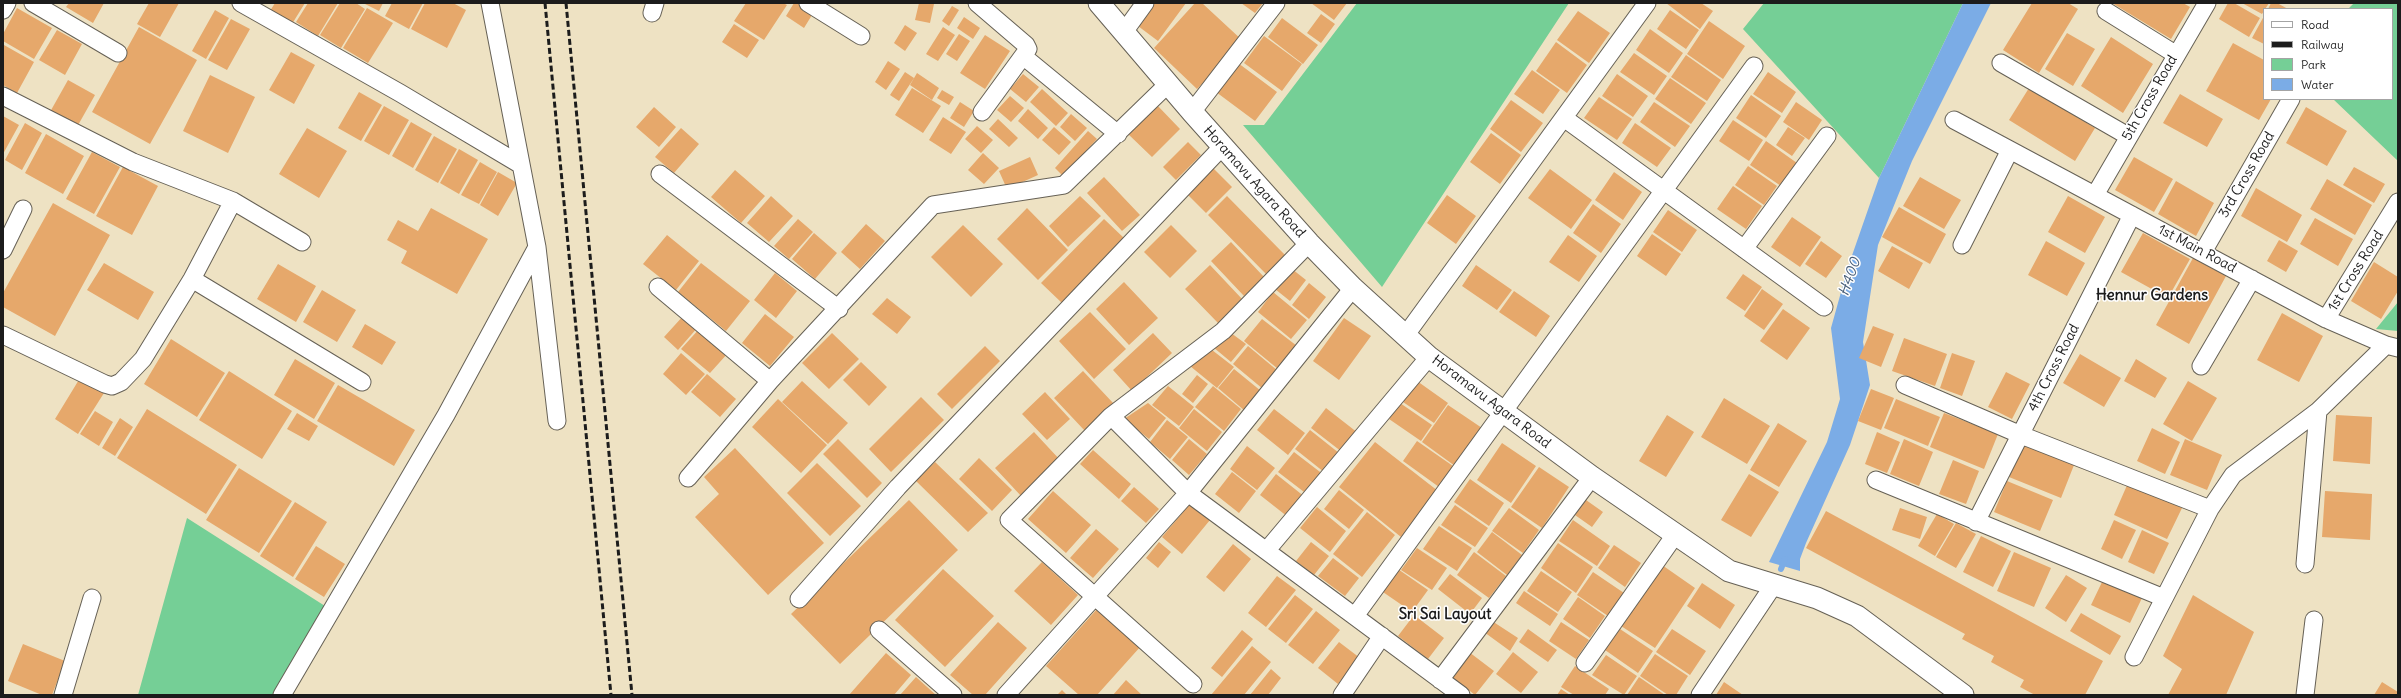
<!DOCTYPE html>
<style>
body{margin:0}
#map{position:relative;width:2401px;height:698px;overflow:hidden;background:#eee2c3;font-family:Delius,sans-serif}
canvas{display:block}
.frame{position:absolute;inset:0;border:4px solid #1c1c1c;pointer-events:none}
.legend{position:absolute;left:2263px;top:8px;width:130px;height:92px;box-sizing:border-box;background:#fff;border:1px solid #a4a4a4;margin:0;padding:5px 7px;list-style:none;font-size:12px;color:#1c1c1c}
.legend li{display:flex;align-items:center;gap:8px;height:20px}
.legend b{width:20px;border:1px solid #a4a4a4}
</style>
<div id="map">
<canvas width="2401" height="698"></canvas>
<div class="frame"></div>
<ul class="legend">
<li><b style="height:5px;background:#fff"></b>Road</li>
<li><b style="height:5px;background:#1c1c1c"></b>Railway</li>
<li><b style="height:11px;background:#75cf96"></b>Park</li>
<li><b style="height:11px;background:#7bace6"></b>Water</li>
</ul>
</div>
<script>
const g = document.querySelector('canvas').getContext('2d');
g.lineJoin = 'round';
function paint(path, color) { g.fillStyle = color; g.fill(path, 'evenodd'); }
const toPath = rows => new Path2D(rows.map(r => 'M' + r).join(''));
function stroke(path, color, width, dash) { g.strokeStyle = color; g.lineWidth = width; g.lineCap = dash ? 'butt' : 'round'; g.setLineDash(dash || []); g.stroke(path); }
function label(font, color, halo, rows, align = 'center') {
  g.font = font + ' Delius,sans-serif'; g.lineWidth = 3; g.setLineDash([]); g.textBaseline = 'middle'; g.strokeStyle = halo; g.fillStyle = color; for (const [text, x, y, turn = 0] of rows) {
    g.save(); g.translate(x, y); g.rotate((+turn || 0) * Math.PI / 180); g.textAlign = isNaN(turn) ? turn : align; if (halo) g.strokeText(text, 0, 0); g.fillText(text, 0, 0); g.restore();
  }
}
const green = toPath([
 [1357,3,1569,3,1382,287,1243,125,1264,125],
 [1764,3,1963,3,1879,178,1743,29],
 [2354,3,2398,3,2398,161,2333,99,2392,99,2392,9,2348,9],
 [2398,302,2398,331,2376,329],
 [187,518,325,606,272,695,138,695]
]);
const water = toPath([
 [1963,3,1991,3,1912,161,1878,245,1863,342,1870,385,1850,445,1806,543,1800,559,1800,571,1769,562,1827,442,1840,399,1831,328,1848,267,1879,178]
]);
const stream = toPath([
 [1781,569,1785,559]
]);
const building = toPath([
 [69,3,104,3,93,23,66,7],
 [149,3,179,3,160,37,137,24],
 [275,3,305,3,292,24,270,11],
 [308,3,338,3,318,36,296,22],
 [340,3,356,3,365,9,341,48,320,35],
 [363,3,383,3,379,11],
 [392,3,423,3,409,29,385,16],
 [425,3,453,3,466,10,447,48,411,29],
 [746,3,783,3,787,5,764,40,734,21],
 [794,3,805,3,815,10,804,28,786,16],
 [919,3,934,4,930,23,915,20],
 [1155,3,1186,3,1158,41,1138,26],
 [1195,3,1202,3,1243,41,1197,89,1154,48],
 [1241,3,1263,3,1255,13],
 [1311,3,1347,3,1334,20],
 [1666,3,1701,3,1713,11,1700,29],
 [2032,3,2068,3,2078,9,2039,73,2003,50],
 [2112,3,2183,3,2190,7,2171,39],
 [2228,3,2234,3,2260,18,2249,37,2219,19],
 [2242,3,2269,3,2262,14],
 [2271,3,2277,3,2288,9,2268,9],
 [952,6,959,10,949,26,942,21],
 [17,8,52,28,34,59,3,41,3,34],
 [367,8,393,23,368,63,343,48],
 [215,10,229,18,206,59,192,51],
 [1670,10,1699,30,1686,49,1657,29],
 [1578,11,1610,33,1589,63,1557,40],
 [1321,14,1335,24,1321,43,1307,33],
 [2264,16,2264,44,2252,38],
 [964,17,980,28,973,39,957,28],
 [1282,18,1318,45,1303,64,1268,37],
 [231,19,250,29,227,70,208,60],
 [1709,21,1745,46,1723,79,1687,54],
 [734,24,759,40,747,58,722,42],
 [905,25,917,33,905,51,894,43],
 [139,27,197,60,150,144,92,112],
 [943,27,955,35,938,61,926,54],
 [1650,29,1683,53,1669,73,1636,50],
 [57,30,82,44,65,75,39,60],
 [2067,33,2095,49,2073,86,2045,69],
 [959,34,970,41,957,61,946,54],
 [985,35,1010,51,985,89,960,73],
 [1264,36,1302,64,1282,91,1244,63],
 [2111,37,2153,64,2123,113,2081,86],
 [1556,42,1587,65,1567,93,1536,71],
 [2233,43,2264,60,2264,99,2271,99,2259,120,2206,91],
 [4,45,34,62,17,93,3,85],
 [291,52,315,65,294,104,269,90],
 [1634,53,1667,76,1654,95,1620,72],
 [1686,55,1721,80,1707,101,1671,77],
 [888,61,900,69,886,90,875,82],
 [1238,63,1277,92,1255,121,1216,92],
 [1532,70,1560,90,1543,114,1514,94],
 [905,72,914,78,899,101,890,95],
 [1768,72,1796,92,1782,113,1753,94],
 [917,73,939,88,932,100,910,85],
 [1023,74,1039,87,1026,102,1010,89],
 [1617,74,1648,96,1633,117,1602,96],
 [210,75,255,97,228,153,183,131],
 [1670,78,1706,103,1691,124,1655,99],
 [68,80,95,95,77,127,50,112],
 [912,88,941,106,923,133,895,115],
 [2029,88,2095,128,2075,161,2009,120],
 [1042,89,1068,113,1056,126,1030,102],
 [942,90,954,97,949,105,937,98],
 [359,92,382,105,361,141,338,128],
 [2180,94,2223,119,2207,147,2163,123],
 [1751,95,1781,116,1766,138,1736,118],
 [1010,96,1024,108,1011,122,997,110],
 [1599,97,1632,119,1617,140,1584,118],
 [1511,100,1543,123,1521,152,1490,129],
 [960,102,974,111,964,127,950,118],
 [1654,102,1690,126,1675,147,1640,122],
 [1796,102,1822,120,1809,140,1783,122],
 [1156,104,1180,129,1152,157,1127,133],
 [384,106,409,120,389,155,364,141],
 [654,107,676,127,659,147,636,127],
 [2306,107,2347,131,2327,166,2286,143],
 [1028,109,1048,128,1038,139,1018,121],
 [1071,114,1087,128,1075,141,1060,127],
 [3,116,19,125,3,154],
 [943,117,966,132,951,154,929,140],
 [998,119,1018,138,1009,147,989,129],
 [1733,120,1763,140,1749,161,1719,141],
 [411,122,432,134,413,168,392,156],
 [25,123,42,133,22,170,5,160],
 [1635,123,1671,148,1657,167,1622,143],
 [977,126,993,140,981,153,965,139],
 [1054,127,1071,142,1059,155,1042,140],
 [1788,127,1805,138,1792,156,1776,145],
 [307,128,347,151,319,198,279,174],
 [681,128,699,144,674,173,655,157],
 [1088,131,1097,139,1063,176,1055,168],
 [1491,133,1521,155,1500,184,1470,162],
 [46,134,84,156,63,194,25,173],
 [434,136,457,149,438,183,415,170],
 [1766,141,1797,163,1781,186,1750,165],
 [1188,142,1201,155,1176,180,1163,167],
 [459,149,478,160,459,194,440,183],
 [92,152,120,167,94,214,66,199],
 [983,153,999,168,984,184,968,170],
 [1030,157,1038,175,1007,189,999,171],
 [2134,157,2173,179,2154,212,2115,190],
 [480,162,497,172,479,204,461,195],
 [1211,166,1232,187,1206,213,1185,192],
 [1748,166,1777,186,1764,205,1735,185],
 [123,167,158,186,132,235,96,216],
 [2354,167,2385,184,2374,203,2343,185],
 [1550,169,1592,200,1571,229,1528,198],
 [735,170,765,196,741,223,711,197],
 [498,172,517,183,498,216,480,205],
 [1614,172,1642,192,1623,220,1595,200],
 [1104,177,1140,215,1122,231,1087,193],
 [1920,177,1961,200,1944,229,1903,206],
 [2327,179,2372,205,2355,235,2310,209],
 [2176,181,2214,203,2196,236,2158,214],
 [1733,186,1762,206,1746,229,1717,209],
 [2256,188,2302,215,2287,242,2241,216],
 [1447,195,1476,216,1456,244,1427,223],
 [771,196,793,216,769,242,747,223],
 [1080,196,1101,216,1068,247,1049,226],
 [1227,196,1285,255,1266,274,1208,215],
 [2068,196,2105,217,2085,253,2048,232],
 [53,203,110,235,55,336,3,307,3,293],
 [1593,204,1621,224,1601,253,1573,233],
 [1899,207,1946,234,1930,264,1882,237],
 [431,208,488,239,457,294,401,263,407,251,387,240,398,220,418,231],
 [1027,208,1068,250,1038,280,997,239],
 [1668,210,1697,230,1682,252,1653,232],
 [1792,217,1821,237,1800,267,1771,247],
 [2315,218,2353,239,2338,266,2300,244],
 [798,219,813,232,789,259,774,246],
 [1104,219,1125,239,1062,303,1041,283],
 [866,224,885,241,860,269,841,252],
 [963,225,1003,264,971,297,931,257],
 [1171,225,1197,251,1170,278,1144,252],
 [814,233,837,253,815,279,792,259],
 [2143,233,2190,259,2168,298,2121,272],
 [1652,234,1681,254,1666,276,1637,256],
 [667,235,699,261,676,290,643,264],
 [1568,235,1597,256,1579,282,1549,262],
 [2279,240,2298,251,2286,272,2267,261],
 [1821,241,1842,256,1826,278,1805,264],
 [2046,241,2085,263,2067,296,2028,275],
 [1231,242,1264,277,1244,296,1211,261],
 [1892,246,1923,263,1909,289,1878,271],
 [2193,258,2226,276,2189,344,2156,325],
 [2374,262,2398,277,2398,291,2381,319,2351,301],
 [104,263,154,292,138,320,87,290],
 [701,263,750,301,726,331,678,292],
 [278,264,316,286,296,322,257,299],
 [1210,265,1243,300,1218,323,1185,289],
 [1476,265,1512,290,1497,310,1462,286],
 [1292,269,1306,280,1290,301,1275,289],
 [775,273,797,291,776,318,754,300],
 [1743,274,1762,287,1745,311,1726,298],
 [1124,282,1158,318,1129,345,1096,309],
 [1309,283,1326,297,1309,319,1292,305],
 [1762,289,1783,304,1764,330,1744,316],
 [322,290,356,310,337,342,303,322],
 [1514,291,1550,316,1536,337,1499,312],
 [1273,292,1307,320,1291,339,1258,312],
 [887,298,911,317,897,334,872,314],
 [1783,309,1810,328,1787,360,1760,341],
 [1090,312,1126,349,1094,379,1059,341],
 [2282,313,2323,336,2299,382,2257,360],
 [765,314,794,337,770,366,742,343],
 [684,315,698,327,678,350,664,337],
 [1344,318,1371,336,1339,380,1313,361],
 [1262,319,1297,346,1278,369,1244,341],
 [365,324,396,342,382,365,352,347],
 [1873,326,1894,334,1881,367,1859,358],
 [700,328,728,353,710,373,681,349],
 [832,333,859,359,829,389,802,363],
 [1153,333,1172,353,1132,391,1113,370],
 [1231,333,1246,344,1231,362,1213,347],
 [1904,338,1947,354,1935,386,1892,371],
 [171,339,225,373,197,417,144,384],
 [985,346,1000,361,952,409,937,394],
 [1248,346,1278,371,1263,389,1233,364],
 [1212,350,1234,367,1217,388,1190,366],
 [681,353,705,374,686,395,663,374],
 [1952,353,1975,361,1962,396,1940,388],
 [2080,354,2121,378,2104,407,2063,383],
 [295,359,335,383,314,419,274,395],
 [2136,359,2167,378,2155,398,2124,381],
 [861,362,887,387,869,406,843,380],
 [1234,369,1261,391,1245,411,1218,388],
 [229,371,292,411,262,459,199,420],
 [1083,371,1114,404,1085,431,1054,398],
 [2006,372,2030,384,2012,419,1988,407],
 [707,374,736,399,720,417,691,392],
 [1197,375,1208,384,1193,403,1182,394],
 [80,378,104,393,78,434,55,419],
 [802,381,848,423,828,444,782,402],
 [1417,381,1448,403,1434,423,1403,402],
 [2188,381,2217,398,2192,441,2163,424],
 [338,385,415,430,394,466,317,421],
 [1168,386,1194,407,1179,426,1152,405],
 [1213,386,1241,409,1224,431,1195,407],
 [1871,389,1894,398,1881,430,1858,421],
 [1045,392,1070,419,1047,440,1022,414],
 [921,397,944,420,891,472,869,449],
 [1724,398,1770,426,1747,464,1701,437],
 [778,399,827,445,801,473,752,427],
 [1896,399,1940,417,1928,446,1884,428],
 [1148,403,1166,418,1149,439,1124,419],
 [1400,403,1432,425,1421,441,1389,419],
 [1448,405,1482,428,1455,466,1422,442],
 [1326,408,1358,433,1342,452,1311,428],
 [147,409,237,465,206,514,117,458],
 [1194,409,1222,432,1207,451,1179,428],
 [1274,409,1305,433,1288,455,1257,430],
 [95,411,113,422,99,446,80,434],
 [297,413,318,426,309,441,287,429],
 [1944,413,1998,434,1984,469,1930,447],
 [1667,415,1694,432,1666,477,1639,461],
 [2336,415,2372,417,2370,464,2333,461],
 [120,418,133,427,115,456,102,448],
 [1167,420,1188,437,1170,459,1150,442],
 [1778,423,1807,441,1779,487,1750,470],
 [2152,428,2180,442,2165,474,2137,461],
 [1310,430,1339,453,1324,472,1295,449],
 [1034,432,1061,461,1022,497,995,468],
 [1877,432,1900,442,1887,473,1865,464],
 [838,439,882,483,867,498,823,454],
 [1189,439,1207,454,1189,475,1172,460],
 [1904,439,1933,452,1919,486,1890,474],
 [2185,439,2222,455,2207,490,2170,475],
 [1417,441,1453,466,1439,487,1403,461],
 [1375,442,1438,491,1401,537,1339,487],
 [1502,443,1536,466,1511,503,1477,480],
 [2023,444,2074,465,2061,498,2009,477],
 [1247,446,1275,468,1257,490,1230,469],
 [735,448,824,543,768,595,695,517,719,494,704,477],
 [1093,450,1131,484,1119,499,1080,464],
 [1294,452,1324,475,1308,495,1278,472],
 [979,458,1012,490,992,511,959,479],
 [1953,460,1979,471,1966,504,1939,494],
 [935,462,988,513,968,532,916,481],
 [817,463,861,506,830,536,787,493],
 [1539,467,1569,487,1542,528,1511,507],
 [239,468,292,501,259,553,206,520],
 [1232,472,1256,491,1239,513,1215,494],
 [1276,474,1305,497,1288,517,1260,495],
 [1749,474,1779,492,1751,537,1721,520],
 [1470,479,1504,503,1489,526,1454,502],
 [2007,481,2053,500,2040,531,1994,512],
 [2128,483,2182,508,2167,539,2114,515],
 [1134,487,1159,509,1146,523,1121,501],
 [1339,490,1364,510,1349,529,1324,509],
 [1053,491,1091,525,1066,553,1028,519],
 [2325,491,2372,494,2370,540,2322,537],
 [909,500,958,550,840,664,791,614],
 [1586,500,1603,512,1592,527,1575,515],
 [295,502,327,522,293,577,260,556],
 [1190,504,1210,520,1182,554,1162,537],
 [1455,505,1488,528,1475,547,1441,525],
 [1317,507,1346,531,1330,552,1300,528],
 [1509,508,1539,530,1523,553,1492,531],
 [1900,508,1927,517,1920,539,1892,530],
 [1826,511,2103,661,2085,695,2035,695,2020,687,2024,680,1991,662,1994,656,1962,639,1965,634,1806,548],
 [1367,512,1395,535,1362,577,1333,554],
 [1937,514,1954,524,1935,556,1918,546],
 [1573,520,1610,546,1597,566,1559,541],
 [2114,520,2136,530,2122,559,2101,549],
 [1956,523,1976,534,1956,568,1936,557],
 [1439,526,1472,548,1457,571,1423,549],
 [1096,529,1119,549,1093,578,1070,558],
 [2142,530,2169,543,2154,574,2128,562],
 [1492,532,1522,555,1507,575,1477,552],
 [1981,536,2011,551,1993,587,1963,572],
 [1159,542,1171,552,1158,568,1146,558],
 [1311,542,1329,556,1314,575,1296,561],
 [1558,543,1593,567,1576,593,1541,568],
 [1233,544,1251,559,1224,592,1206,577],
 [1614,545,1641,563,1625,587,1598,568],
 [316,546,345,564,324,597,295,579],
 [1417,548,1447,568,1432,590,1401,570],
 [1474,552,1506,576,1489,598,1457,575],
 [2014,552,2051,568,2034,607,1997,591],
 [1333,558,1359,578,1345,596,1318,576],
 [1042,562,1078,595,1051,625,1014,591],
 [1662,565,1695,588,1655,648,1621,626],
 [1395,567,1428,590,1412,612,1380,590],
 [943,569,994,616,945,667,895,620],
 [1541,571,1572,592,1558,612,1527,591],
 [1593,572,1624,593,1608,616,1577,595],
 [1450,574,1482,598,1470,614,1438,589],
 [2066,575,2087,588,2066,622,2045,608],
 [1277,576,1296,590,1266,627,1248,613],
 [2103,580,2142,598,2130,623,2091,605],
 [1702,583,1735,605,1720,629,1687,606],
 [1524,591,1558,614,1550,626,1516,603],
 [1295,595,1313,609,1286,643,1268,629],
 [2193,595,2254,632,2226,695,2168,695,2182,669,2163,656],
 [1578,597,1605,616,1590,638,1563,619],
 [1098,608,1141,646,1097,695,1079,695,1046,666],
 [1316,611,1340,630,1313,664,1288,645],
 [2081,613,2121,636,2110,655,2070,631],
 [1414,615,1444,638,1428,659,1398,636],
 [1492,621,1518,638,1510,651,1484,632],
 [998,622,1027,648,985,695,973,695,950,675],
 [1561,622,1589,640,1576,659,1549,641],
 [1528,629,1557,650,1548,662,1519,642],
 [1620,629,1653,651,1638,673,1605,650],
 [1672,629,1706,651,1690,675,1656,652],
 [1242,630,1253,639,1222,677,1211,668],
 [1339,642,1360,658,1338,684,1318,668],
 [23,644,65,661,52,695,42,695,8,681],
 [1252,646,1271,662,1244,695,1211,695],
 [1469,652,1494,671,1475,695,1451,676],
 [1513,652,1538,672,1521,693,1496,674],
 [886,653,911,675,894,695,849,695],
 [1655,654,1688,676,1676,695,1668,695,1640,676],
 [1606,655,1637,676,1624,695,1592,675],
 [1575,666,1609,689,1605,695,1574,695,1561,687],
 [1271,669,1281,678,1268,695,1250,695],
 [916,677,936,695,900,695],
 [1639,677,1665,695,1627,695],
 [1126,680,1142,695,1113,695],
 [1724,682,1743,695,1716,695],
 [2382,682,2398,692,2398,695,2374,695],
 [1561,689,1570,695,1557,695],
 [1062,690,1067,695,1057,695]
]);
const minor = toPath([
 [33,3,118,53],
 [241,3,400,93,521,165],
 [490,3,537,247,557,421],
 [808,3,861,36],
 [977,3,1026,45,1028,49,982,112],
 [3,10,7,3],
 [2106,11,2175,54],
 [652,13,655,3],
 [1124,32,1145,3],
 [1023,56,1118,134],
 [2001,63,2128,136],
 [3,96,133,162,233,201,302,242],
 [1192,112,1276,3],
 [1564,118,1824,307],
 [1954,120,2326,319,2386,345,2398,348],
 [660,174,839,309],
 [2095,195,2207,3],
 [1962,245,2010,150],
 [1744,249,1827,136],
 [3,250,23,209],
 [2203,252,2291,99],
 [192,279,362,382],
 [658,287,770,381],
 [2326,319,2398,202],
 [3,335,105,384,112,386,121,382,143,359,192,279,233,201],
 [1405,336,1647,3],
 [2201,366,2252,279],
 [1905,385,2021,435,2210,509],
 [1111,416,1188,493,1461,695],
 [688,478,770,381,933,205,1064,185,1169,83],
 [1876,480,2164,598],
 [1976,522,2132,215],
 [1267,550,1429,357],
 [2305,564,2318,411],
 [799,599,898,487,1222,147],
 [1355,616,1754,66],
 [879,630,953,695],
 [2134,657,2210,509,2233,475,2318,411,2386,345],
 [1585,663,1675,535],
 [1440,680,1592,477],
 [1193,684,1009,520,1111,416,1223,331,1309,243],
 [63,695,92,598],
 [282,695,446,415,537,247],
 [1006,695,1188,493,1353,288],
 [1342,695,1382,636],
 [1700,695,1773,586],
 [2305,695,2314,620]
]);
const tertiary = toPath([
 [1099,3,1192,112,1309,243,1353,288,1429,357,1592,477,1729,571,1817,598,1857,616,1963,695]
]);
const rail = toPath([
 [545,3,611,695],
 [566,3,632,695]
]);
const streetNames = [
 ["5th Cross Road",2150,98,-60],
 ["3rd Cross Road",2247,175,-60],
 ["Horamavu Agara Road",1254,182,48],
 ["1st Main Road",2197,249,28],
 ["1st Cross Road",2356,271,-58],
 ["4th Cross Road",2054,368,-63],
 ["Horamavu Agara Road",1491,402,37]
];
const waterNames = [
 ["H400",1850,277,-71]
];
const neighbourhoodNames = [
 ["Hennur Gardens",2152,296],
 ["Sri Sai Layout",1445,615]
];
paint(green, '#75cf96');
paint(water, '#7bace6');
stroke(stream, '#7bace6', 6);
paint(building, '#e6a86b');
stroke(minor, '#666156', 19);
stroke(tertiary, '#666156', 23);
stroke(minor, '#fff', 17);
stroke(tertiary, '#fff', 21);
stroke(rail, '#1c1c1c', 3, [6, 3]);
label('14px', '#1c1c1c', '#fff', streetNames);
label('italic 15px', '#475d77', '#fff', waterNames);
label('bold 15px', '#1c1c1c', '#fff', neighbourhoodNames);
</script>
